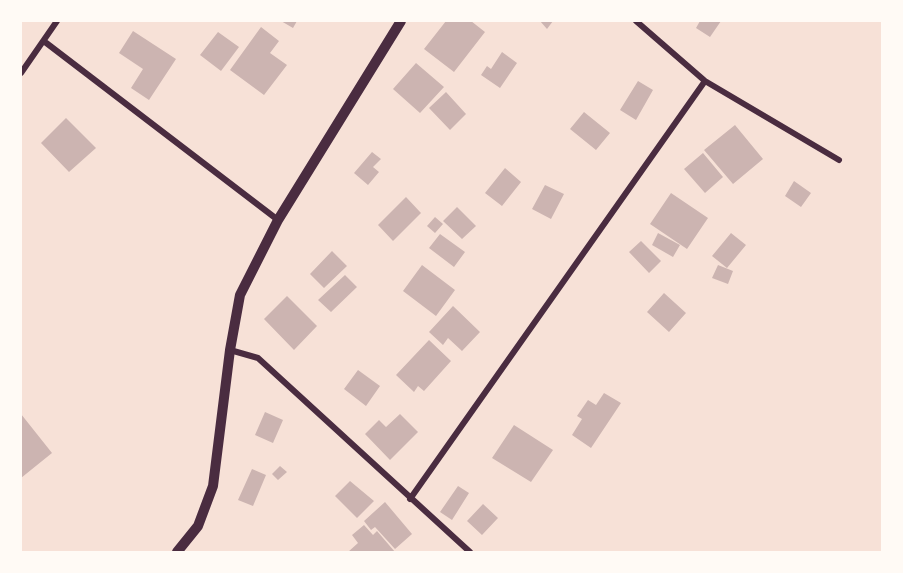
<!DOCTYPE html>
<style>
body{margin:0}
#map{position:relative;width:903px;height:573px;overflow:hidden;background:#f7e1d7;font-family:Cabin,sans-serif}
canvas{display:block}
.frame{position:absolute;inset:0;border:22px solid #fffaf5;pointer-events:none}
</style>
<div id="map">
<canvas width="903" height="573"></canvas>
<div class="frame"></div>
</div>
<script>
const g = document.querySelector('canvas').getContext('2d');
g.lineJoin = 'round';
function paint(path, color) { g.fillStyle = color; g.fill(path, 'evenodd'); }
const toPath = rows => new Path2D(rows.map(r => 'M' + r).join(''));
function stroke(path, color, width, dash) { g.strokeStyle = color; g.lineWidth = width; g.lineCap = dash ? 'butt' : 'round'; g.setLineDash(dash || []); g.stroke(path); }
const building = toPath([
 [281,21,297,21,293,28],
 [446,21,471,21,485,32,454,72,424,49],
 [540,21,553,21,547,29],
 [700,21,721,21,710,37,696,28],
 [261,27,279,41,270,53,287,65,264,95,230,70],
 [133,31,176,59,149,100,131,88,143,69,119,53],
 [218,32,239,47,221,71,200,55],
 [502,52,517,63,500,88,481,75,487,66,491,69],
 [416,63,444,87,420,113,393,89],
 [638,81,653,90,636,120,620,110],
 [446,92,466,114,450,130,429,108],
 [584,112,610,133,596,150,570,129],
 [66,118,96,148,69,172,41,143],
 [735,125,763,159,733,184,704,150],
 [372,152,381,159,373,167,379,172,368,185,354,173],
 [703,153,723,177,705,193,684,169],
 [505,168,521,182,502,206,485,193],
 [794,181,811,193,801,207,785,196],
 [545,185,564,194,551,219,532,209],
 [671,193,708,218,687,249,650,224],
 [406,197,421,213,393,241,378,225],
 [457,207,476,226,462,239,443,221],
 [435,217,443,224,435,233,427,226],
 [658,233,680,245,673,257,652,245],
 [731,233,746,245,727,268,712,256],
 [440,234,465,252,454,267,429,248],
 [641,241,661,261,649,273,629,252],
 [332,251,347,266,324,288,310,274],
 [422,265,455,290,436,316,403,291],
 [718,265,733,271,728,284,712,278],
 [345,275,357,287,331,312,318,300],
 [664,293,686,313,669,332,647,312],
 [287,296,317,326,294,350,264,319],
 [453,306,480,332,462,351,448,338,443,345,429,332],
 [429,340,451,361,424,391,418,386,414,392,396,375],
 [358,370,380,386,366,406,344,389],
 [604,393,621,403,591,448,572,435,582,419,577,416,588,400,596,405],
 [265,412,283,420,273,443,255,435],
 [21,414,52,453,21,478],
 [400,414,418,432,390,460,365,434,379,420,386,427],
 [514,425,553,450,531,482,492,458],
 [280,466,287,472,278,480,272,474],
 [252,469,266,475,253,506,238,500],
 [350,481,374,501,357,518,335,496],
 [458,486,469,493,452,520,440,512],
 [385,502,412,534,395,549,375,527,371,530,364,521],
 [483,504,498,518,482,535,467,521],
 [364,525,373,535,377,531,395,552,348,552,358,543,352,535]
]);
const minor = toPath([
 [636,21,705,81,839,160],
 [45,42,278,220],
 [21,73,57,21],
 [230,350,258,358,470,552],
 [410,499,705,81]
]);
const tertiary = toPath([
 [177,552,198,526,213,486,230,350,240,295,278,220,401,21]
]);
paint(building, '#ccb4b1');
stroke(minor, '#4a2c40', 6);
stroke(tertiary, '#4a2c40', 10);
</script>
